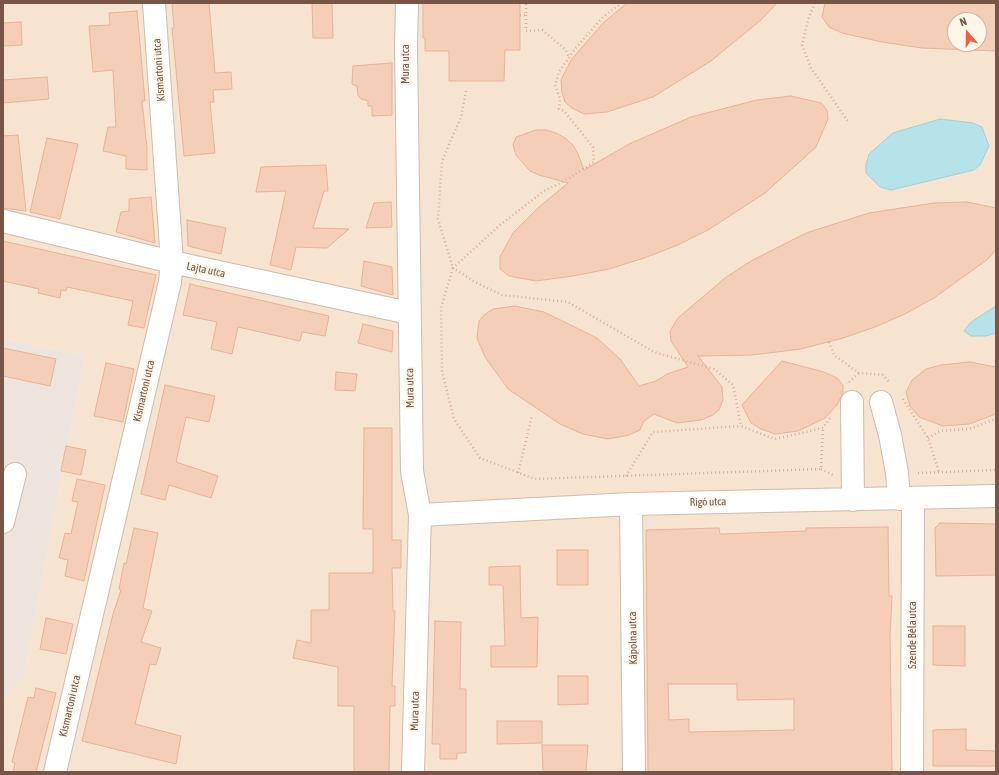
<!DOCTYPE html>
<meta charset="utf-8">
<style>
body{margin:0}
#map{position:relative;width:999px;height:775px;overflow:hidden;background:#fef2e2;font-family:"Asap Condensed",sans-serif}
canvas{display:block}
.frame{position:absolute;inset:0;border:4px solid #775647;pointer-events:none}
.north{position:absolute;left:947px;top:12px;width:40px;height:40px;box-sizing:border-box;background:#fff6ea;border:1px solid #c9b6a9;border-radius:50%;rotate:340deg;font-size:11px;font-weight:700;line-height:16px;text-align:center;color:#775647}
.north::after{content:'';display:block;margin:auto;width:14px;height:18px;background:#f05f3f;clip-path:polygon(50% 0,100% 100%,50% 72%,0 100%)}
</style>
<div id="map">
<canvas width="999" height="775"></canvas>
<div class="frame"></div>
<div class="north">N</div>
</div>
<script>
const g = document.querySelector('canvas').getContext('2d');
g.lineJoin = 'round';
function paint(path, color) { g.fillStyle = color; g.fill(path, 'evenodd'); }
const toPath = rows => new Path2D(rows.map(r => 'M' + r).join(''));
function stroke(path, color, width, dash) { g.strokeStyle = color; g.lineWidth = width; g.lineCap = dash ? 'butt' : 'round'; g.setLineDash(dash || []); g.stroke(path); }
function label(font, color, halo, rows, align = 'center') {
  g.font = font + ' "Asap Condensed",sans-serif'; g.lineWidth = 4; g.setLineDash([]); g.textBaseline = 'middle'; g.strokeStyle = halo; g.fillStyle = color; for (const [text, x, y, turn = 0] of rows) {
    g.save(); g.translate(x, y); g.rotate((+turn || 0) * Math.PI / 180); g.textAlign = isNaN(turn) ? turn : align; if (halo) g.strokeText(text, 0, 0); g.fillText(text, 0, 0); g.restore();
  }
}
const residential = toPath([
 [3,3,996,3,996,772,3,772,3,708,5,700,24,675,85,356,3,339],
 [955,20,979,20,979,44,955,44]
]);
const industrial = toPath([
 [3,339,85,356,24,675,5,700,3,708]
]);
const water = toPath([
 [940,119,973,123,982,127,989,146,980,165,974,170,891,190,880,187,866,173,866,165,869,154,893,133,940,119],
 [996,306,996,333,986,336,971,336,964,331,971,322,996,306]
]);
const building = toPath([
 [172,3,209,3,215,73,231,72,232,89,213,90,214,102,210,102,215,153,184,156,172,28,174,28,172,3],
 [312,3,332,3,333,38,313,38,312,3],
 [423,3,520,3,520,50,505,50,504,81,449,81,449,51,425,51,425,38,423,38,423,3],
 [627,3,777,3,761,20,711,61,653,97,607,112,584,114,572,108,565,102,562,93,561,80,571,60,603,23,627,3],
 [825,3,996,3,996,51,922,48,882,42,842,33,829,27,822,17,825,3],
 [955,20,979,20,979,44,955,44,955,20],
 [137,11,145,101,142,101,147,148,147,170,126,169,126,156,103,151,108,127,116,127,113,70,93,72,89,26,110,25,109,13,137,11],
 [21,22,22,45,3,46,3,23,21,22],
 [392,63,392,115,372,116,372,106,368,106,368,101,361,99,358,95,357,86,352,84,353,66,392,63],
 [47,77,49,99,3,103,3,80,47,77],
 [791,96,821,103,827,110,828,119,816,147,765,193,708,230,678,245,644,258,609,269,573,276,536,281,509,276,500,269,500,257,513,233,539,207,568,183,539,175,530,171,516,155,513,145,516,137,536,130,546,130,556,133,565,138,573,145,578,154,584,170,629,144,691,117,757,100,791,96],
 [18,135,26,211,3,208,3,136,18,135],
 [47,138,78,144,60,219,30,212,47,138],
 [326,165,328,191,324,191,313,228,349,229,327,248,296,247,291,270,270,265,286,191,256,192,261,167,326,165],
 [151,197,155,243,116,232,121,212,129,211,129,199,151,197],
 [391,202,392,227,366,228,374,203,391,202],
 [967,202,996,208,996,250,988,259,934,298,905,314,875,327,843,338,801,349,752,355,698,356,722,387,723,400,719,410,713,415,701,420,677,423,654,414,644,421,640,430,629,435,608,439,583,434,560,424,508,389,485,357,477,338,479,321,484,315,493,309,515,306,544,312,597,338,620,359,639,386,656,381,667,374,688,367,671,341,670,331,678,318,725,278,751,261,806,233,869,213,934,203,967,202],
 [187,220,226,228,221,254,188,246,187,220],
 [3,241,156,275,144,328,128,325,133,301,67,287,66,291,61,290,60,298,38,293,39,289,3,281,3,241],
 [364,261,392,267,393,295,361,286,364,261],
 [190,284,329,316,325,336,302,332,300,341,238,327,232,354,211,349,217,322,183,315,190,284],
 [363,324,393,331,392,352,358,343,363,324],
 [3,348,56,359,50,386,3,376,3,348],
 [782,361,824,372,837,378,843,385,843,393,837,405,825,418,798,431,775,434,761,429,751,423,742,405,782,361],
 [970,362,996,367,996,414,969,424,943,426,919,417,910,406,906,392,912,380,926,369,941,365,970,362],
 [106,363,134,369,123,422,94,416,106,363],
 [336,372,357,374,355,391,335,390,336,372],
 [165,385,215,396,209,422,186,417,176,462,218,476,211,498,169,485,165,500,141,494,165,385],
 [364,428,392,428,392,540,401,540,401,568,392,568,393,611,395,611,392,686,395,686,395,706,390,706,389,772,354,772,354,706,338,706,338,667,293,658,297,640,311,643,311,610,329,610,329,573,373,573,373,529,363,529,364,428],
 [66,446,86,450,81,475,61,471,66,446],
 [77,479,105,485,84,581,65,576,68,560,59,558,65,533,71,534,78,502,72,501,77,479],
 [940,523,996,524,996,575,936,576,935,528,940,523],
 [888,527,889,596,892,596,890,636,892,772,648,772,646,530,719,528,720,534,806,531,806,528,888,527],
 [668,684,737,684,737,700,794,699,794,730,689,732,689,719,669,720,668,684],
 [134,528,158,533,143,608,152,611,141,642,161,648,156,665,150,664,135,724,181,736,176,764,82,741,113,614,121,590,119,589,124,563,126,564,134,528],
 [557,550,588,550,588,585,557,585,557,550],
 [520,566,521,618,538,617,537,667,491,667,491,646,505,646,503,585,489,585,489,567,520,566],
 [46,618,73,624,66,654,40,649,46,618],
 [435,621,461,622,460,689,466,689,466,753,457,753,457,759,440,759,440,744,432,744,435,621],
 [933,626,965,626,965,666,933,665,933,626],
 [558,676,588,676,588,704,558,705,558,676],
 [36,688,56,693,36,772,13,772,15,763,12,762,28,697,34,698,36,688],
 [497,721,542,721,542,743,497,744,497,721],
 [966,729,966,750,996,751,996,766,933,766,933,730,966,729],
 [542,745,588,745,586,772,543,772,542,745]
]);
const path = toPath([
 [622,3,603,17,575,49,559,72,555,85,560,99,559,109,564,111,593,147,594,162,568,179,544,191,500,225,453,268,475,282,502,295,568,302,654,352,714,369,733,385,741,426,775,439,823,428,830,418],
 [815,3,809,17,802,45,811,68,849,123],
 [520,15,526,15,526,3],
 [526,15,526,31,542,30,565,49,569,57],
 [466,91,461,117,442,161,438,219,453,268,441,308,442,371,454,419,480,458,535,479,821,469,823,428],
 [829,342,834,355,859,373,883,375,890,383],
 [849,382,859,373],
 [903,399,928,438,939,472],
 [928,438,940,431,969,429,996,419],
 [821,469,833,475],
 [518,473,532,416],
 [918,473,996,470],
 [626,476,653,432,741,426]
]);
const minor = toPath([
 [407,3,406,47,412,471,420,515,413,772],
 [3,221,172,262,409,313],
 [852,402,853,500],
 [881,402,890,435,897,473,899,499],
 [631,504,634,772],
 [420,515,631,504,996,496],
 [3,522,15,474],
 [55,772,170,282,172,262,154,3],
 [912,772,913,499]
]);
const streetNames = [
 ["Mura utca",406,64,-90],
 ["Kismartoni utca",159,70,-94],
 ["Lajta utca",206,270,12],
 ["Mura utca",410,388,-91],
 ["Kismartoni utca",144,391,-77],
 ["Rigó utca",708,502,-1],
 ["Szende Béla utca",913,635,-90],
 ["Kápolna utca",633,638,-91],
 ["Kismartoni utca",70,706,-77],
 ["Mura utca",415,711,-89]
];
paint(residential, '#f6e3d0');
paint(industrial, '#ede4de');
paint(water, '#b6e3e9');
stroke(water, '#9bd4db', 1);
paint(building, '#f5ceb8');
stroke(building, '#e9b397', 1);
stroke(minor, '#d2bbab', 24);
stroke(path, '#dab19b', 2.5, [1, 3]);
stroke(minor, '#fff', 22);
label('11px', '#775647', '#fff6ea', streetNames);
</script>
